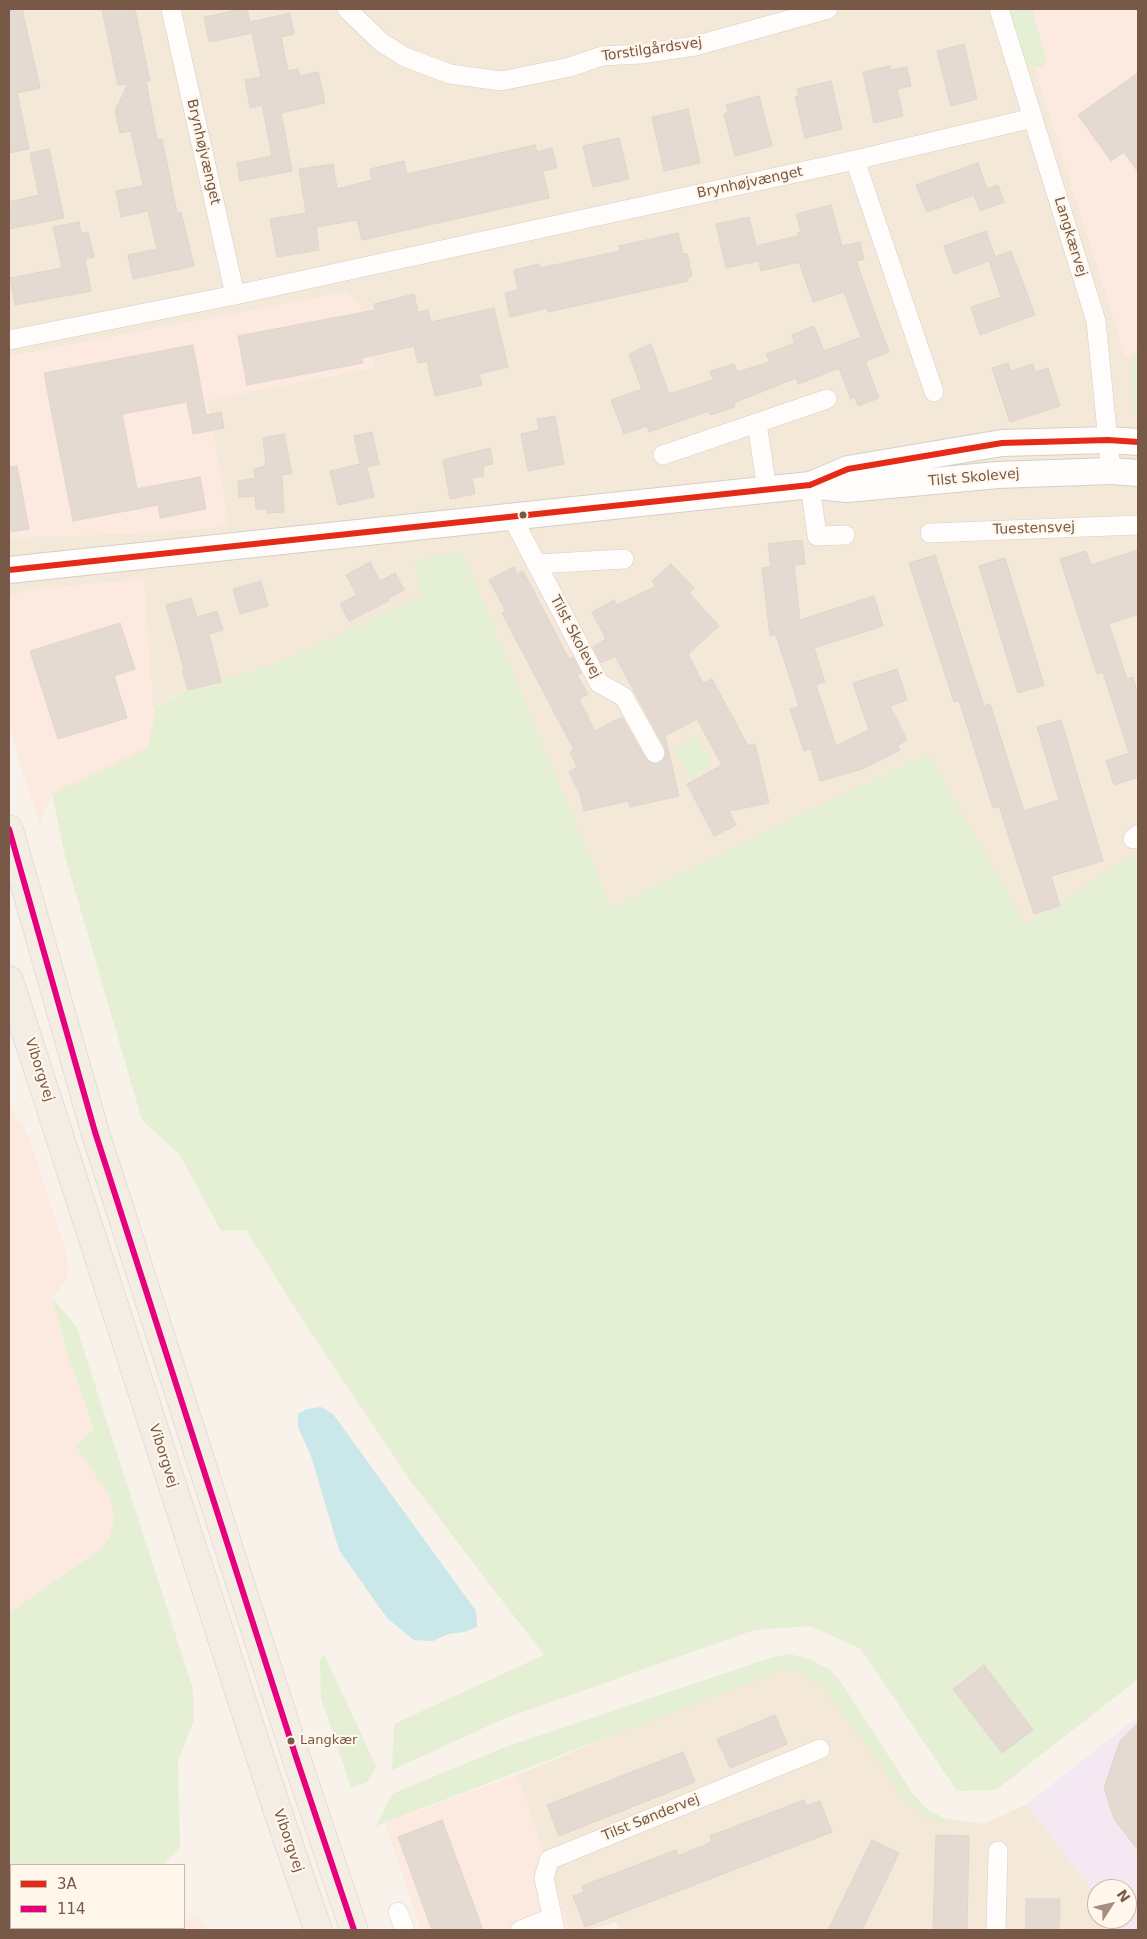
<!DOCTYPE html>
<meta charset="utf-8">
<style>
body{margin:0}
#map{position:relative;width:1147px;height:1939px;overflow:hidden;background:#f8f2ea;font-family:"DejaVu Sans",sans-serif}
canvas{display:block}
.frame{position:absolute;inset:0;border:10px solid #785847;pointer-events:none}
.legend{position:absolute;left:10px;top:1864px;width:175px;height:65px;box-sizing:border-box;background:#fff7eb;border:1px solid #c9b7a9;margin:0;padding:6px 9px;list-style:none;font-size:15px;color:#785847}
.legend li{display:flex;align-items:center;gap:10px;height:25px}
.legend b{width:25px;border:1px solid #c9b7a9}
.north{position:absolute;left:1087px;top:1879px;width:50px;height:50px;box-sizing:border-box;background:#fff7eb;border:1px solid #c9b7a9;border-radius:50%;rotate:55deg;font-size:14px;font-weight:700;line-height:20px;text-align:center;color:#785847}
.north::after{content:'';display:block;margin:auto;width:18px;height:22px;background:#a58e80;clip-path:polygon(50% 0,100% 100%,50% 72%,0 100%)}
</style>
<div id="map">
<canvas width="1147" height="1939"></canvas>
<div class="frame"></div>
<ul class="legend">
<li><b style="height:6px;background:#e52b18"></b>3A</li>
<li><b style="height:6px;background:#e5007d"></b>114</li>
</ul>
<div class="north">N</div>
</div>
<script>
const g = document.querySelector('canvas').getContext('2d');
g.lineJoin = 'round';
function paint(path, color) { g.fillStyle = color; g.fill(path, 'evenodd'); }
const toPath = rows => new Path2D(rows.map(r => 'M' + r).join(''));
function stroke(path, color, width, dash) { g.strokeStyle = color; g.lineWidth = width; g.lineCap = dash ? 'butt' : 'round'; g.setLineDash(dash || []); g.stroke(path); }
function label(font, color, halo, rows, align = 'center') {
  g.font = font + ' "DejaVu Sans",sans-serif'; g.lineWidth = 4.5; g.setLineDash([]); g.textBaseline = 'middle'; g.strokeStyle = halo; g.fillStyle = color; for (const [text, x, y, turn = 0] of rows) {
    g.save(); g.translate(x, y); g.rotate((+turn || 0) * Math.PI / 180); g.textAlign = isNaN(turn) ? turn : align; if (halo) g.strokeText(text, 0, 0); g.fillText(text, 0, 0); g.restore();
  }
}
const residential = toPath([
 [9,9,1138,9,1138,852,1026,926,928,753,611,907,463,552,413,560,423,595,318,645,267,666,188,690,157,706,148,750,52,794,9,672],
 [792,1661,841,1687,906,1798,932,1817,984,1824,1027,1804,1097,1896,1097,1919,1114,1919,1123,1930,620,1930,616,1922,588,1930,570,1930,517,1775]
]);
const commercial = toPath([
 [1036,9,1138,9,1138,349,1126,358,1022,30],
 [347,292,359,303,375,368,208,400,229,526,150,533,9,538,9,356],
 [144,579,156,743,54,791,39,824,9,725,9,596,33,589],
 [9,1106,23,1126,29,1138,65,1249,69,1271,64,1283,52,1298,67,1352,94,1431,75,1445,110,1497,115,1518,109,1539,102,1548,9,1613],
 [517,1775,570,1930,421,1930,385,1823],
 [198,1914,206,1930,171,1930,184,1928,184,1922]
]);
const education = toPath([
 [1138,1717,1138,1930,1123,1930,1114,1919,1127,1919,1127,1889,1097,1889,1097,1896,1027,1804]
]);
const green = toPath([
 [1007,9,1036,9,1033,15,1047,60,1043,67,1031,66,1024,63],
 [1138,351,1138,416,1133,415,1131,358],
 [463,552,611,907,928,753,1026,925,1138,852,1138,1679,996,1790,957,1791,861,1649,811,1626,754,1630,503,1719,392,1770,394,1724,544,1655,410,1480,304,1322,246,1230,221,1231,180,1155,142,1120,66,860,52,794,147,750,157,707,188,690,267,666,318,645,422,595,413,560],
 [697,737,712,765,689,778,674,749],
 [52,1298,76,1326,193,1689,194,1720,178,1761,180,1847,163,1865,11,1865,11,1928,76,1928,73,1930,9,1930,9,1613,102,1548,109,1539,115,1518,110,1497,75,1445,94,1430,67,1352],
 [324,1654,376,1766,368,1782,351,1788,321,1698,320,1660],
 [790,1654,811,1660,830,1670,839,1679,913,1794,928,1810,942,1817,951,1824,935,1822,921,1814,906,1802,825,1688,799,1672,783,1670,376,1826,392,1794,503,1748,773,1657]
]);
const water = toPath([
 [321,1407,333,1414,476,1611,477,1627,464,1632,448,1634,433,1641,414,1640,387,1618,339,1550,311,1456,298,1427,298,1414,307,1409]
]);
const building = toPath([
 [9,9,22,9,40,88,17,93,29,149,9,153,9,9],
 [102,9,135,9,150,81,146,81,157,140,162,139,177,213,181,212,194,266,133,279,128,255,157,249,148,211,121,217,116,191,143,186,131,131,120,133,115,111,128,84,118,85,102,9],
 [242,9,247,9,250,22,290,13,294,34,281,37,288,71,298,69,300,76,318,72,325,103,281,113,292,171,240,181,237,163,272,156,262,105,250,108,245,80,261,77,252,33,209,42,204,17,242,9],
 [964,44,977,99,951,106,937,51,964,44],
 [890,66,891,70,907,67,911,86,897,89,903,116,874,123,863,72,890,66],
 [1138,73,1138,172,1124,152,1111,161,1078,115,1138,73],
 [831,81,842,129,805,138,795,97,799,96,797,89,831,81],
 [759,96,772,146,735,156,724,114,728,112,726,105,759,96],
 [688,109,700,163,664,171,652,117,688,109],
 [619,138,629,179,593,187,583,146,619,138],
 [535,145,537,152,552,148,557,168,543,171,549,198,362,240,357,220,316,227,319,250,277,257,270,219,306,213,299,169,333,164,337,189,372,180,370,169,404,161,407,174,535,145],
 [49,149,64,218,9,229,9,202,39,195,30,153,49,149],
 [978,163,987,189,998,185,1004,202,980,211,974,195,927,212,916,185,978,163],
 [831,205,842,246,860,242,864,259,856,261,889,352,865,361,879,398,858,406,855,397,851,399,839,368,798,384,796,378,734,403,735,407,710,415,709,411,649,432,647,426,624,434,611,400,642,389,629,354,651,344,669,394,713,380,710,371,734,364,737,372,770,362,766,354,795,343,792,335,814,326,824,351,861,337,844,292,813,302,799,262,761,271,759,261,726,268,716,224,749,217,756,246,798,236,797,233,801,232,796,214,831,205],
 [79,222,81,234,88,232,94,257,85,259,91,291,15,305,10,278,62,268,53,227,79,222],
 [986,231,995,257,1011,251,1035,315,980,335,971,307,1001,297,989,261,954,274,944,246,986,231],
 [678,233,683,254,687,253,692,276,688,277,688,281,548,312,547,308,510,317,505,293,518,290,514,270,539,264,540,268,620,251,619,246,678,233],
 [414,294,418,312,428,310,431,322,494,308,508,367,479,374,482,385,435,396,427,361,418,363,414,346,362,358,363,363,247,385,238,336,375,310,374,304,414,294],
 [193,345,206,415,221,412,224,428,193,434,187,402,122,414,137,489,200,477,206,509,160,518,158,505,73,521,44,373,193,345],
 [1008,363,1011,371,1033,364,1035,372,1048,368,1060,406,1010,422,992,368,1008,363],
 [555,416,564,464,528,471,521,434,539,430,537,419,555,416],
 [372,432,379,464,367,467,374,497,338,505,330,471,360,464,354,436,372,432],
 [284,434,292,474,282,475,284,512,267,513,267,509,256,509,255,496,239,497,238,481,255,478,254,469,266,466,263,438,284,434],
 [490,448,493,464,483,466,484,476,472,478,475,494,450,499,443,460,490,448],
 [17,466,29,529,9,532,9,467,17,466],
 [802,540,805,564,794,565,800,620,874,596,883,626,814,648,825,682,816,685,836,746,869,730,853,683,897,669,907,700,890,706,907,740,898,745,900,750,862,769,820,781,811,749,804,751,790,709,799,706,776,635,770,636,762,568,771,567,768,544,802,540],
 [1138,550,1138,614,1109,624,1127,679,1133,677,1138,694,1138,777,1114,785,1106,761,1129,753,1103,672,1097,674,1060,559,1086,551,1091,565,1138,550],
 [935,555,984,706,990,704,1024,811,1059,800,1037,727,1061,720,1103,861,1051,876,1060,906,1034,914,999,806,993,808,959,700,954,702,909,563,935,555],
 [1005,558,1044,685,1018,693,979,566,1005,558],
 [370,562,380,581,395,573,404,590,388,599,389,601,349,621,340,604,357,595,346,575,370,562],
 [671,564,694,588,689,593,719,626,688,654,703,683,712,679,748,746,755,744,769,803,729,811,736,825,714,836,687,784,722,765,697,719,665,736,679,796,630,807,628,801,584,811,580,794,569,772,577,767,570,752,574,750,502,613,506,611,489,580,514,567,517,574,523,571,569,659,573,657,581,673,577,675,588,694,579,699,595,731,622,717,645,758,655,764,665,758,665,748,615,656,601,663,593,647,606,639,592,612,614,600,617,605,656,586,652,581,671,564],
 [261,581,268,606,240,614,233,589,261,581],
 [191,598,197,617,217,611,223,630,209,634,221,682,188,690,182,670,184,669,166,605,191,598],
 [120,623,135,669,114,676,127,718,58,739,30,651,120,623],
 [984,1665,1033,1730,1002,1753,953,1689,984,1665],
 [775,1715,787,1744,730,1768,717,1739,775,1715],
 [1138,1723,1138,1850,1114,1819,1104,1788,1120,1741,1138,1723],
 [683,1752,695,1782,559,1836,547,1805,683,1752],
 [804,1800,806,1806,820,1801,832,1832,585,1927,573,1896,584,1892,582,1886,676,1850,678,1856,712,1842,710,1836,804,1800],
 [442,1820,483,1930,432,1930,398,1837,442,1820],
 [936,1835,969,1836,967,1930,933,1930,936,1835],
 [872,1840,899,1853,862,1930,828,1930,872,1840],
 [1026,1899,1060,1899,1059,1930,1026,1930,1026,1899]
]);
const street = toPath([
 [171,9,235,295],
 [347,9,381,42,405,57,450,74,501,81,570,67,602,56,641,54,695,46,828,9],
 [999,9,1096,321,1111,471],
 [855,160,934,392],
 [9,340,235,295,855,160,1033,118],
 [757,423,767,490],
 [663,455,827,399],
 [810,485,817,536,845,535],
 [512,517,599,683,624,697,655,753],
 [930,533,1138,525],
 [536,564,624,559],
 [1133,839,1138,835],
 [398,1912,405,1930],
 [520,1930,551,1918],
 [555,1930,544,1878,549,1860,820,1749],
 [996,1930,998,1851]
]);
const secondary = toPath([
 [813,484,848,469,1002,443,1108,440,1138,442],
 [9,570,810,485,847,489,998,475,1111,471,1138,473]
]);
const primary = toPath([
 [9,829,95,1132,296,1757,354,1930],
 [9,980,277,1809,318,1930]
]);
const bus1 = toPath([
 [9,570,810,485,848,469,1002,443,1108,440,1138,442]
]);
const bus2 = toPath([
 [9,829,95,1132,296,1757,354,1930]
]);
const markers = [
 [523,515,4.5,"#785847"],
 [291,1741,4.5,"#785847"]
];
const busNames = [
 ["Langkær",300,1741]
];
const streetNames = [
 ["Torstilgårdsvej",652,50,-8],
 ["Brynhøjvænget",203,152,77],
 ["Brynhøjvænget",750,183,-12],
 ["Langkærvej",1070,237,73],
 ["Tilst Skolevej",974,478,-5],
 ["Tuestensvej",1034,529,-2],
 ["Tilst Skolevej",575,637,62],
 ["Viborgvej",39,1070,72],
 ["Viborgvej",163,1456,72],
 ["Tilst Søndervej",651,1818,-22],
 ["Viborgvej",288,1841,71]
];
paint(residential, '#f4e8d9');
paint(commercial, '#fce9e0');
paint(education, '#f4e8f3');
paint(green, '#e4efd3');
paint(water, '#cae7e9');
paint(building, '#e5dad1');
stroke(building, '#e1d5cc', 1);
stroke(street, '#d6cec6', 20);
stroke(secondary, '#d7cec6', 28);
stroke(primary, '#dacfc8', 29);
stroke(street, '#fefdfc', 19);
stroke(secondary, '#fefdfc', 26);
stroke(primary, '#f3ede4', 28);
stroke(bus1, '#e52b18', 6);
stroke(bus2, '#e5007d', 6);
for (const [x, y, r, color] of markers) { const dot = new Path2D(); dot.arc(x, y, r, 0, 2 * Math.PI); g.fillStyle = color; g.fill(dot); stroke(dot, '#fff7eb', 2); }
label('13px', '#785847', '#fff7eb', busNames, 'left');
label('14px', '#785847', '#fff7eb', streetNames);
</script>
